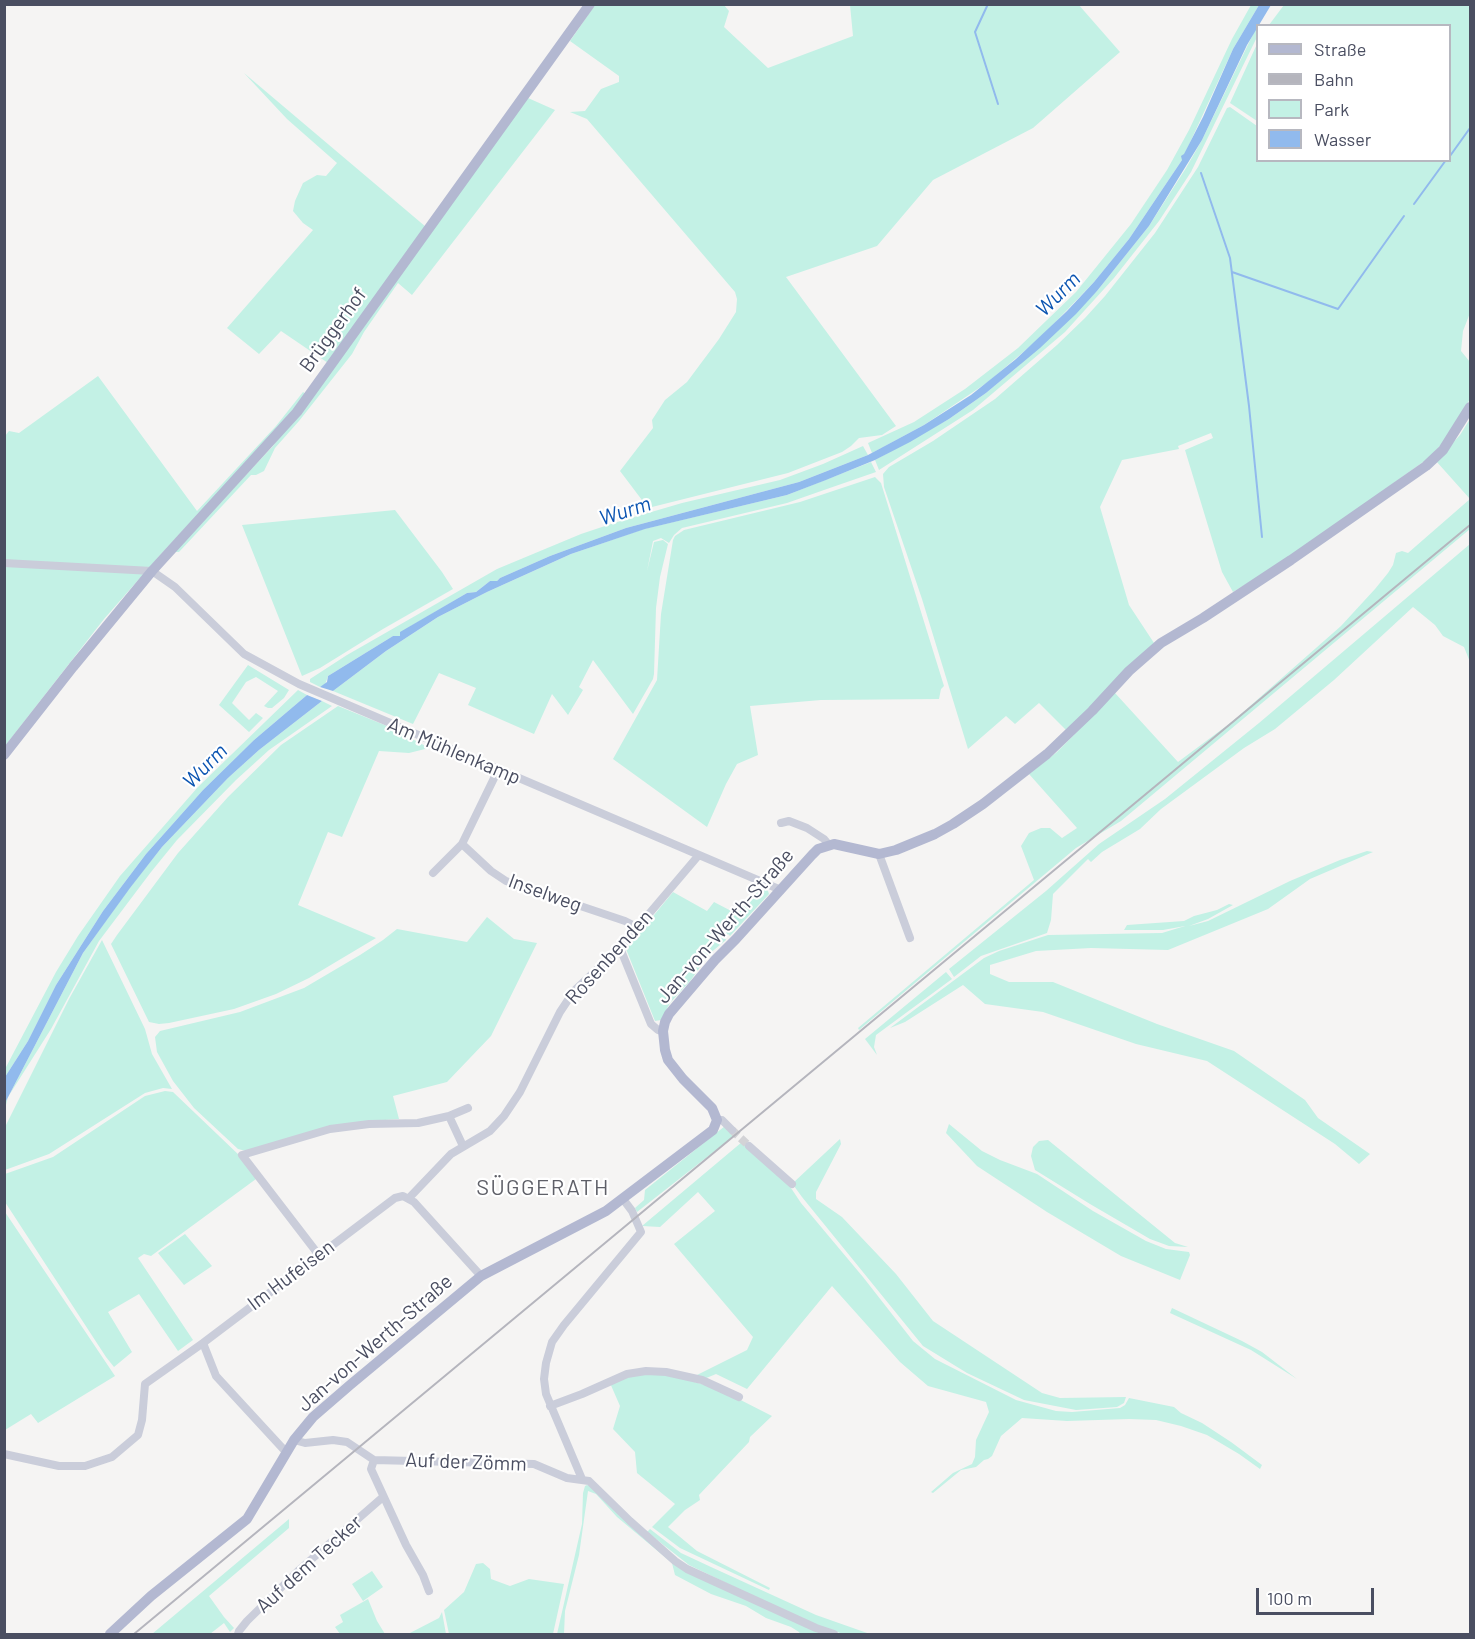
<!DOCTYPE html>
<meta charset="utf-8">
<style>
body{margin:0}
#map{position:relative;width:1475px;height:1639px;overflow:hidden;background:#f5f4f3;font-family:Barlow,sans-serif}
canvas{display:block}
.frame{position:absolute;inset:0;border:6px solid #4a4e61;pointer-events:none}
.legend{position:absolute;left:1256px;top:24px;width:195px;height:138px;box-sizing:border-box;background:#fff;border:2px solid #b7b8c0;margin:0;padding:8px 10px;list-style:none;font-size:18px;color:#4a4e61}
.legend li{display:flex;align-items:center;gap:12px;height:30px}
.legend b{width:30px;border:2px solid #b7b8c0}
.scale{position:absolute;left:1256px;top:1588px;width:118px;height:27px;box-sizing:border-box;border:3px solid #4a4e61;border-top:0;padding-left:8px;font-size:18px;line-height:21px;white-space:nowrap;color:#4a4e61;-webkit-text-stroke:4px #fff;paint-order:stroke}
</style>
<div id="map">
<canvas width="1475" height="1639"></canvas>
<div class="frame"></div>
<ul class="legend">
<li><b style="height:8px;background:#b3b8d1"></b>Straße</li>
<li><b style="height:8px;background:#b5b5bd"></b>Bahn</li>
<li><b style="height:16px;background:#c3f1e5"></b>Park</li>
<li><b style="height:16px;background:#91baed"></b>Wasser</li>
</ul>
<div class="scale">100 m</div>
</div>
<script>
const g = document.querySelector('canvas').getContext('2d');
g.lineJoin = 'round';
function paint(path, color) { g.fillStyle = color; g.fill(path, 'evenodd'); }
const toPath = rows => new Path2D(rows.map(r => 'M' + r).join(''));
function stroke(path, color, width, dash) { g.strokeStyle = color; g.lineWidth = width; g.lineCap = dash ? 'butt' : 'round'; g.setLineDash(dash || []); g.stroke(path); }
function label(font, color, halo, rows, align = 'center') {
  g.font = font + ' Barlow,sans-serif'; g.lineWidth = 4.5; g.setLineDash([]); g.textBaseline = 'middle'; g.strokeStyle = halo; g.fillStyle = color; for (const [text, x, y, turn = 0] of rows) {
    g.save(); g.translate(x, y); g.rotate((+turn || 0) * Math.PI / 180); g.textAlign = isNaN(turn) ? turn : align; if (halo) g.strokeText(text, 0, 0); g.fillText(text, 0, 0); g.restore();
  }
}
const green = toPath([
 [1078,4,1120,52,1033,128,933,180,877,246,786,277,896,426,882,435,859,438,851,446,842,452,788,473,648,508,620,471,653,428,652,420,665,400,687,382,719,339,736,312,737,299,735,292,587,119,570,112,585,111,601,89,619,82,619,76,570,41,595,5,724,5,729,11,724,27,768,68,853,36,850,5],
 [1251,5,1259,5,1233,49,1182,160,1129,239,1094,282,1042,336,988,382,924,425,872,453,868,443,914,422,965,389,1018,348,1076,292,1131,224,1167,170,1189,130,1232,39],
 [1284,5,1470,5,1470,313,1463,331,1461,351,1470,362,1470,399,1447,438,1430,457,1286,560,1233,592,1222,572,1185,450,1213,438,1211,433,1178,446,1179,449,1122,460,1100,507,1129,605,1154,643,1068,732,1039,703,1015,724,1006,716,968,749,922,599,884,487,883,474,889,467,933,441,995,399,1057,345,1085,318,1105,296,1155,233,1198,167,1227,108,1230,107,1257,126,1258,160,1450,160,1450,26,1269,25],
 [1257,26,1257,37,1191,172,1159,221,1114,278,1065,332,973,410,879,470,875,460,949,419,986,393,1017,367,1097,291,1149,226,1186,168,1202,140],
 [1257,44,1258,121,1257,121,1230,103],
 [244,73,426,227,328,363,281,331,259,354,227,328,313,230,303,223,293,211,295,201,303,183,317,175,326,176,337,163,287,119],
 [528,98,555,110,412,295,398,283,364,332,352,354,299,421,275,448,264,471,256,475,251,475,179,552,174,552,273,446],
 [98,376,197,511,276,426,303,392,306,394,286,420,161,554,104,619,5,746,5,436,9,431,19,433],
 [1470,419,1470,529,1121,821,1076,848,859,1030,858,1028,1034,880,1021,846,1029,833,1041,828,1050,828,1062,838,1077,828,1029,774,1057,752,1115,693,1178,762,1233,721,1341,626,1375,589,1388,573,1393,565,1396,553,1402,551,1408,553,1470,499,1436,461,1460,435],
 [863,446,868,455,799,482,626,528,550,556,500,578,497,581,490,581,476,592,467,593,401,632,400,636,393,636,328,676,325,685,320,687,310,682,310,679,347,655,497,569,581,534,614,523,682,503,780,480,823,464],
 [871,462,876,472,824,490,787,503,682,528,674,535,669,543,661,538,653,541,647,571,654,542,663,540,668,544,660,577,656,608,654,674,653,679,633,714,593,660,579,687,583,690,568,715,552,694,534,734,468,705,476,688,439,673,413,724,333,691,386,651,438,617,487,592,571,554,644,529,787,495],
 [875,477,881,483,944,686,941,689,939,699,821,700,750,706,758,755,737,764,726,784,707,827,613,759,657,680,661,614,673,540,675,536,684,530,800,502],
 [395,510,442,572,453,589,383,629,320,668,302,676,242,525],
 [1470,544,1470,662,1464,647,1443,636,1435,625,1413,607,1334,680,1275,729,1244,748,1161,809,1140,829,1102,852,1091,862,1088,859,1053,894,1051,920,1047,933,981,956,954,977,949,969,1046,891,1099,844,1165,799,1259,723],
 [248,665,289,690,284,698,272,708,268,708,264,706,278,691,256,677,246,682,232,703,249,720,256,713,263,718,249,732,219,705],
 [298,690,307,695,254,740,203,790,146,854,103,911,56,985,28,1041,5,1077,5,1069,56,972,78,936,120,876,198,787],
 [322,701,332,706,269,750,236,780,177,840,151,872,99,941,51,1029,8,1097,5,1109,5,1103,83,953,130,887,162,847,228,778,259,750],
 [338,706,392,728,429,748,409,753,379,751,342,837,328,832,298,905,376,938,309,978,276,994,234,1009,169,1023,159,1024,149,1022,111,944,117,935,178,853,228,797,281,745],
 [1367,851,1373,852,1310,879,1268,909,1168,950,1091,948,1036,951,990,965,990,974,1009,982,1053,982,1157,1024,1234,1051,1305,1100,1318,1118,1370,1154,1359,1164,1335,1144,1207,1061,1136,1044,1043,1012,985,1004,963,985,905,1022,890,1028,984,958,999,951,1048,935,1162,933,1185,926,1163,930,1124,930,1127,925,1184,921,1194,916,1217,910,1229,904,1233,905,1208,919,1189,926,1208,921,1290,881,1340,860],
 [761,887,768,891,769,894,730,936,728,934,725,937,726,940,709,954,691,980,670,1003,661,1020,655,1021,626,949,673,892,707,911,714,902,737,914],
 [487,917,514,939,537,943,491,1036,447,1082,393,1096,399,1119,372,1121,246,1151,238,1149,194,1108,173,1081,157,1052,155,1037,160,1031,240,1012,304,988,360,955,383,940,397,929,467,942],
 [102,940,145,1029,152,1054,172,1089,163,1088,145,1093,49,1154,5,1170,5,1127,69,999],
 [946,972,952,979,876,1035,874,1047,877,1055,865,1039],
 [165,1091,173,1092,240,1156,256,1179,151,1256,144,1254,138,1258,193,1340,178,1351,139,1294,108,1312,132,1352,114,1367,106,1357,5,1202,5,1174,53,1157,145,1096],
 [949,1124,982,1151,1000,1160,1037,1174,1093,1211,1146,1241,1166,1249,1189,1252,1190,1255,1180,1280,1121,1256,1047,1212,977,1166,946,1133],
 [725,1126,734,1136,637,1212,635,1208,644,1200,645,1190],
 [840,1139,841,1144,816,1192,816,1199,842,1217,896,1274,933,1321,1042,1393,1060,1398,1126,1397,1124,1403,1117,1407,1076,1410,1024,1400,967,1373,923,1346,802,1197,794,1186,793,1183],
 [1048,1140,1175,1243,1188,1247,1169,1246,1150,1239,1090,1204,1035,1170,1031,1156,1033,1147,1039,1141],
 [742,1142,789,1185,801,1203,863,1277,913,1341,935,1359,1016,1400,1056,1411,1072,1412,1120,1408,1125,1405,1129,1398,1174,1407,1181,1413,1202,1423,1231,1442,1262,1465,1260,1469,1239,1454,1207,1435,1181,1426,1156,1420,1129,1419,1067,1421,1022,1418,1001,1436,992,1456,988,1459,984,1460,976,1467,961,1470,933,1493,931,1492,953,1473,972,1464,975,1457,976,1440,989,1412,986,1402,928,1386,900,1362,832,1286,747,1389,716,1374,704,1379,695,1376,747,1350,753,1337,674,1244,715,1211,698,1192,660,1227,642,1226],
 [5,1212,115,1376,38,1423,31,1414,5,1430],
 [185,1234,212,1266,184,1285,158,1253],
 [1172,1308,1242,1341,1262,1352,1297,1379,1251,1350,1170,1313],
 [632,1375,670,1375,719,1389,772,1416,750,1437,749,1442,699,1495,700,1500,685,1510,668,1527,697,1551,770,1588,769,1590,680,1548,652,1527,675,1504,637,1473,635,1452,613,1429,620,1406,610,1383],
 [587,1485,591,1486,673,1561,826,1634,800,1634,799,1632,791,1627,766,1618,746,1606,711,1594,675,1575,672,1563,617,1517,596,1494,588,1491,579,1555,565,1611,564,1634,557,1634,582,1524,583,1493,585,1486],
 [289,1519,289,1528,209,1596,224,1617,234,1628,230,1632,224,1623,210,1634,152,1634],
 [650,1529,681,1553,711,1567,816,1615,870,1634,843,1634,801,1619,689,1565,647,1532],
 [483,1563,490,1569,491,1579,510,1586,529,1579,564,1584,553,1634,449,1634,444,1610,464,1592,476,1564],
 [372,1571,383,1587,363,1601,352,1584],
 [368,1599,377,1621,385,1634,340,1634,335,1627,343,1622,340,1615],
 [442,1612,446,1634,408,1634,439,1618]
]);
const water = toPath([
 [1259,5,1271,5,1247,45,1202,140,1149,226,1097,291,1076,314,1040,348,986,393,949,419,910,442,875,460,826,480,787,495,645,529,571,554,487,592,438,617,386,651,333,691,320,687,327,682,328,676,393,636,400,636,400,632,467,593,476,592,490,581,497,581,500,578,550,556,626,528,799,482,868,455,924,425,971,395,1016,359,1067,311,1094,282,1129,239,1182,160,1181,156,1184,154,1203,117,1233,49],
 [307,695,322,701,259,750,228,778,162,847,130,888,83,953,5,1103,5,1077,28,1041,56,985,103,911,146,854,203,790,254,740]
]);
const stream = toPath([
 [988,4,975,32,998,104],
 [1450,156,1470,128],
 [1201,173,1230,258,1249,406,1262,537],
 [1414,204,1446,160],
 [1232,272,1338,309,1404,216]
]);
const minorTunnel = toPath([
 [732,1130,749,1146]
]);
const minor = toPath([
 [4,563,152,571,175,587,244,654,299,684,781,890],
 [781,823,789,821,807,828,824,839,829,845],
 [462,844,491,871,506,881,625,921,637,927],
 [879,854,910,938],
 [433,873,462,844,498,770],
 [620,948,651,1024,658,1030,663,1031],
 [449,1116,463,1146],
 [717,1120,722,1120,732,1130],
 [749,1146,792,1184],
 [409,1198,451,1154,490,1131,504,1116,520,1092,560,1012,574,991,620,948,698,856],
 [318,1254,242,1155,330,1129,369,1124,418,1123,449,1116,468,1108],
 [203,1343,216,1376,286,1452],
 [550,1406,582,1394,627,1374,646,1371,666,1372,702,1380,739,1397],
 [294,1440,305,1443,333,1440,347,1442,374,1460],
 [4,1454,59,1466,85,1466,112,1457,138,1435,142,1420,145,1384,203,1343,395,1198,403,1196,414,1202,481,1276],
 [374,1460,534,1464,567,1478,589,1481,630,1521,675,1561,687,1569,816,1628,834,1634],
 [374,1460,371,1469,406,1545,423,1575,429,1591],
 [582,1479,546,1394,544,1379,546,1363,552,1342,564,1325,641,1232,632,1211,623,1199],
 [238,1634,239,1631,247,1621,298,1571,383,1497]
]);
const major = toPath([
 [4,755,73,667,152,571,297,412,590,4],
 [110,1634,151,1596,247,1519,294,1440,313,1417,350,1385,481,1276,606,1211,713,1130,717,1120,712,1108,683,1079,668,1060,665,1050,663,1031,665,1022,669,1014,715,960,736,939,812,855,818,849,834,844,879,854,896,850,935,834,953,824,983,804,1047,754,1092,711,1129,671,1161,643,1203,618,1291,560,1426,466,1443,450,1470,407]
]);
const rail = toPath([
 [134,1634,1470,525]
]);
const streetNames = [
 ["Brüggerhof",333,330,-54],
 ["Am Mühlenkamp",454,751,23],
 ["Inselweg",545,893,20],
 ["Jan-von-Werth-Straße",725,926,-49],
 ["Rosenbenden",609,957,-48],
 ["Im Hufeisen",291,1275,-37],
 ["Jan-von-Werth-Straße",375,1343,-41],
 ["Auf der Zömm",466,1462,2],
 ["Auf dem Tecker",309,1564,-42]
];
const waterNames = [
 ["Wurm",1058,294,-45],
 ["Wurm",625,511,-18],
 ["Wurm",205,766,-45]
];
const quarterNames = [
 ["SÜGGERATH",543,1188]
];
paint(green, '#c3f1e5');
paint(water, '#91baed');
stroke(stream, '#91baed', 2);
stroke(minorTunnel, '#d3d3d6', 8, [8, 4]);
stroke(minor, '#cacdda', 8);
stroke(major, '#b3b8d1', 10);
stroke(rail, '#b5b5bd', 2);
label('20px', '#4a4e61', '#fff', streetNames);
label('italic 21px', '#0c55b2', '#fff', waterNames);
g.letterSpacing = '1.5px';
label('22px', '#5f6068', '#fff', quarterNames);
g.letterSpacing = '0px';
</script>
